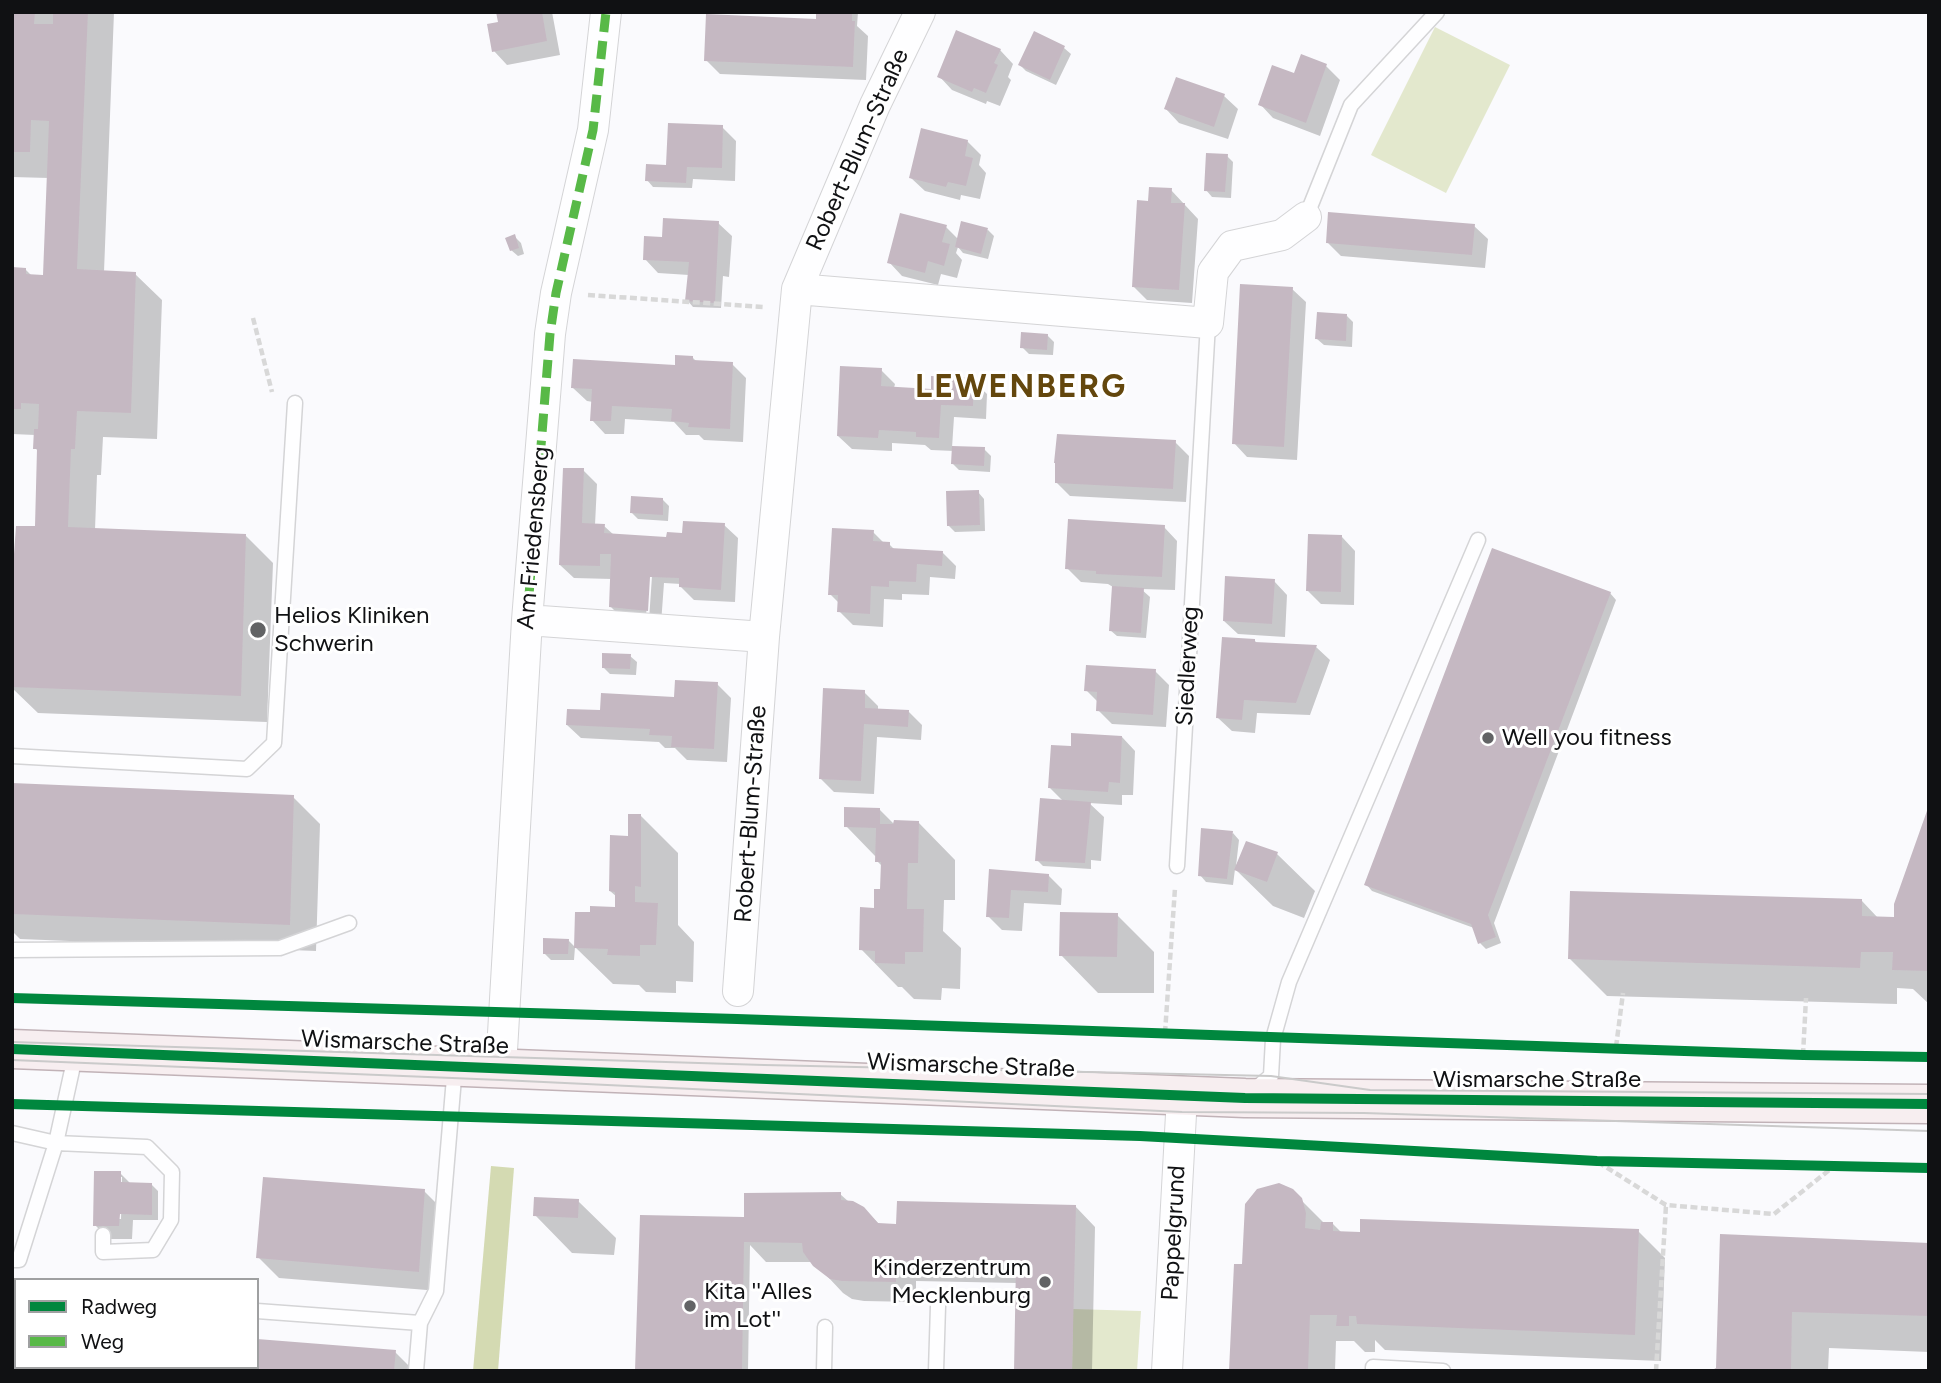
<!DOCTYPE html>
<meta charset="utf-8">
<style>
body{margin:0}
#map{position:relative;width:1941px;height:1383px;overflow:hidden;background:#fafafd;font-family:Figtree,sans-serif}
canvas{display:block}
.frame{position:absolute;inset:0;border:14px solid #101113;pointer-events:none}
.legend{position:absolute;left:14px;top:1278px;width:245px;height:91px;box-sizing:border-box;background:#fff;border:2px solid #9fa0a1;margin:0;padding:9px 12px;list-style:none;font-size:21px;color:#101113}
.legend li{display:flex;align-items:center;gap:14px;height:35px}
.legend b{width:35px;border:2px solid #9fa0a1}
</style>
<div id="map">
<canvas width="1941" height="1383"></canvas>
<div class="frame"></div>
<ul class="legend">
<li><b style="height:9px;background:#00873e"></b>Radweg</li>
<li><b style="height:9px;background:#58b947"></b>Weg</li>
</ul>
</div>
<script>
const g = document.querySelector('canvas').getContext('2d');
g.lineJoin = 'round';
function paint(path, color) { g.fillStyle = color; g.fill(path, 'evenodd'); }
const toPath = rows => new Path2D(rows.map(r => 'M' + r).join(''));
function stroke(path, color, width, dash) { g.strokeStyle = color; g.lineWidth = width; g.lineCap = dash ? 'butt' : 'round'; g.setLineDash(dash || []); g.stroke(path); }
function label(font, color, halo, rows, align = 'center') {
  g.font = font + ' Figtree,sans-serif'; g.lineWidth = 6; g.setLineDash([]); g.textBaseline = 'middle'; g.strokeStyle = halo; g.fillStyle = color; for (const [text, x, y, turn = 0] of rows) {
    g.save(); g.translate(x, y); g.rotate((+turn || 0) * Math.PI / 180); g.textAlign = isNaN(turn) ? turn : align; if (halo) g.strokeText(text, 0, 0); g.fillText(text, 0, 0); g.restore();
  }
}
const green = toPath([
 [1435,27,1510,65,1446,193,1371,155],
 [1073,1309,1141,1311,1137,1371,1072,1371]
]);
const forest = toPath([
 [491,1166,514,1168,498,1371,473,1371]
]);
const shadow = toPath([
 [12,12,114,12,104,272,135,274,162,300,157,439,103,437,101,475,97,475,95,530,246,536,273,563,267,722,38,713,12,688,12,660,36,528,39,452,35,448,35,435,12,434,12,269,25,269,32,276,45,277,49,178,12,177],
 [497,12,552,12,560,55,507,65,494,51,500,24],
 [818,12,858,12,857,26,868,36,866,80,720,74,706,60,817,21],
 [1035,34,1064,48,1071,54,1056,85,1026,71,1020,65],
 [1000,50,1013,64,1008,77,1011,80,1000,106,987,101,986,104,952,90,939,76],
 [1302,57,1326,66,1340,80,1320,136,1273,118,1260,104,1295,76],
 [1224,96,1238,109,1228,139,1179,123,1166,109],
 [722,127,736,141,735,181,693,179,692,188,653,187,647,180],
 [967,141,981,155,979,165,986,173,980,199,961,195,960,200,925,191,911,178],
 [1227,156,1233,162,1231,198,1212,197,1206,190],
 [1171,190,1198,219,1192,303,1147,300,1133,286,1150,203],
 [718,223,732,236,729,277,723,276,721,308,693,307,687,300,689,275,658,273,645,259,664,239],
 [1474,226,1488,239,1485,268,1341,256,1328,243],
 [946,227,959,240,988,230,994,236,988,259,963,253,958,247,956,253,962,260,957,278,941,274,938,285,902,276,889,262],
 [514,236,521,243,524,254,518,256,511,250],
 [1292,289,1306,302,1297,460,1247,457,1234,443],
 [1347,316,1353,322,1352,347,1324,345,1317,339],
 [1047,335,1054,342,1053,355,1029,354,1022,347],
 [693,358,697,362,732,364,746,378,743,442,704,440,699,435,686,435,674,422,625,419,624,434,605,434,592,420,593,402,587,401,573,388,676,366],
 [881,370,895,384,894,388,932,390,973,380,987,394,986,419,954,417,952,448,984,449,991,456,990,472,959,470,953,464,954,451,931,450,925,445,892,443,892,451,852,449,838,436],
 [1175,442,1189,456,1186,502,1070,496,1056,482],
 [583,470,597,484,595,525,604,526,614,535,668,539,724,525,738,538,735,602,694,600,681,587,681,584,664,583,661,624,625,621,611,607,612,579,574,578,560,565],
 [648,573,652,576,649,620,646,620],
 [978,492,984,499,985,531,955,532,948,525],
 [663,500,669,506,668,521,638,519,632,513],
 [1164,527,1177,541,1175,590,1141,589,1150,597,1146,638,1117,636,1110,630,1113,587,1108,584,1081,582,1067,568],
 [873,532,885,544,889,544,895,550,942,552,956,566,955,579,930,577,929,595,902,594,902,600,884,599,883,627,853,625,839,611,840,604,830,594],
 [1342,537,1355,551,1354,605,1321,604,1308,591],
 [1274,581,1287,595,1285,637,1238,634,1224,621],
 [1610,593,1616,600,1494,923,1501,943,1486,949,1480,943,1474,928,1372,891,1366,884],
 [1255,641,1258,644,1316,647,1330,660,1310,715,1257,713,1255,733,1232,731,1218,718],
 [630,656,637,662,636,675,610,674,604,668],
 [1155,671,1169,685,1166,727,1112,724,1098,710,1098,702,1086,690],
 [717,684,731,698,727,762,687,760,675,748,665,748,659,742,581,738,567,725,602,712,676,699],
 [864,692,878,706,878,710,908,711,922,725,921,740,877,737,874,794,834,792,820,778],
 [1122,737,1135,751,1133,795,1122,795,1122,805,1089,803,1104,817,1101,861,1091,860,1091,869,1043,866,1037,860,1064,802,1050,788],
 [12,785,293,797,320,824,316,951,20,939,12,931],
 [880,810,895,825,918,822,955,860,955,900,944,900,943,931,961,948,960,989,942,988,941,1000,914,999,902,987,898,987,861,949,882,891,883,867,877,861,877,858,846,826],
 [1929,813,1929,1004,1913,989,1897,988,1897,1004,1607,996,1570,959,1862,901,1878,918,1896,918,1896,904],
 [641,816,678,853,678,925,694,942,693,982,676,981,676,993,646,992,639,985,613,984,575,947,592,914,617,908,617,897,610,891,629,838],
 [1233,833,1239,840,1236,866,1247,843,1277,854,1315,891,1304,918,1273,906,1235,869,1233,885,1206,882,1200,875],
 [991,870,1048,875,1062,889,1061,905,1024,903,1022,931,1002,930,988,916],
 [1117,915,1154,952,1154,993,1098,993,1061,955],
 [568,940,575,947,574,960,551,960,544,953],
 [120,1173,131,1184,151,1184,158,1191,158,1220,133,1220,132,1239,109,1239,95,1225],
 [119,1177,122,1177,121,1219,118,1219],
 [424,1191,445,1212,439,1291,279,1278,258,1257],
 [1292,1191,1325,1224,1333,1224,1342,1233,1638,1231,1665,1258,1661,1361,1385,1350,1375,1340,1375,1352,1365,1352,1354,1341,1336,1341,1335,1371,1231,1371,1244,1266],
 [840,1194,849,1202,863,1208,880,1225,898,1225,1075,1206,1095,1227,1092,1371,1016,1371,1017,1283,916,1281,916,1302,864,1301,852,1299,843,1293,814,1262,766,1262,750,1245,748,1371,637,1371,746,1219],
 [578,1201,616,1238,614,1255,572,1253,535,1215],
 [1722,1236,1929,1244,1929,1352,1829,1348,1828,1371,1717,1371],
 [395,1352,414,1371,12,1371,16,1367,257,1367]
]);
const building = toPath([
 [12,12,35,12,34,24,53,24,53,12,88,12,77,269,136,272,131,413,77,411,75,449,71,449,68,527,246,534,241,696,12,687,12,582,16,526,35,526,37,449,33,449,34,429,38,429,39,404,21,403,21,409,12,409,12,267,26,268,26,274,43,275,49,121,31,120,30,152,12,152],
 [496,12,542,12,547,41,492,52,487,24,498,22],
 [816,12,852,12,852,21,855,21,853,67,704,61,706,14,816,19],
 [956,30,1001,49,994,63,998,65,986,93,974,88,972,92,937,77],
 [1034,31,1065,46,1050,80,1018,65],
 [1301,54,1327,64,1306,123,1258,105,1272,65,1294,73],
 [1176,77,1225,94,1214,127,1164,109],
 [668,123,723,125,722,168,687,167,686,183,645,181,646,164,666,165],
 [921,128,968,140,965,156,973,158,966,186,948,182,946,187,909,178],
 [1206,153,1228,154,1225,192,1204,191],
 [1149,187,1172,188,1171,203,1185,203,1179,290,1132,287,1137,200,1148,201],
 [1328,212,1475,224,1472,255,1326,243],
 [900,213,947,225,942,242,950,244,944,266,928,261,925,273,887,263],
 [663,218,719,221,715,303,685,301,689,262,643,260,644,236,662,237],
 [961,221,988,228,981,254,955,247],
 [515,234,519,248,510,251,505,238],
 [1240,284,1293,287,1284,447,1232,444],
 [1317,312,1347,314,1346,341,1315,339],
 [1021,332,1048,334,1047,350,1020,348],
 [675,355,693,356,693,360,733,362,730,429,688,427,689,423,671,421,672,409,612,406,611,421,590,421,592,389,571,388,573,359,675,365],
 [840,366,882,368,881,386,931,389,931,376,974,378,973,406,941,405,939,438,916,437,916,432,879,430,878,438,837,436],
 [1057,434,1176,440,1173,489,1055,483,1055,463,1054,463],
 [952,446,985,447,984,466,951,464],
 [563,468,584,468,582,523,605,524,604,533,666,537,667,532,682,533,683,521,725,523,721,590,679,587,679,578,650,577,648,611,609,607,611,554,600,554,600,566,559,565],
 [979,490,980,525,947,526,946,491],
 [631,496,663,498,663,515,630,513],
 [1068,519,1165,525,1162,577,1096,574,1096,571,1065,569],
 [832,528,874,530,873,541,890,542,890,548,943,551,942,566,917,564,916,582,889,581,889,587,871,586,870,614,837,612,838,595,828,595],
 [1308,534,1342,535,1341,592,1306,591],
 [1492,548,1611,592,1488,915,1496,937,1478,944,1471,924,1364,885],
 [1225,576,1275,579,1272,624,1223,621],
 [1112,586,1144,588,1141,633,1109,631],
 [1222,637,1255,639,1255,642,1317,645,1296,703,1244,700,1242,720,1216,718],
 [602,653,631,654,630,669,602,668],
 [1086,665,1156,669,1153,715,1096,711,1097,692,1084,691],
 [675,680,718,682,714,749,671,747,672,736,649,735,650,729,566,725,567,709,600,710,601,693,674,697],
 [823,688,865,690,865,708,909,710,908,727,864,724,861,781,819,779],
 [1071,733,1122,736,1120,783,1109,782,1108,792,1048,788,1051,745,1071,746],
 [12,783,294,795,290,925,12,914],
 [1040,798,1091,802,1085,863,1035,861],
 [844,807,880,808,880,824,893,824,894,820,919,821,918,863,908,863,907,909,924,909,923,952,905,952,905,964,875,963,875,951,859,950,860,907,874,908,874,889,880,889,881,862,875,862,876,828,844,827],
 [1928,808,1929,971,1892,970,1893,952,1861,952,1860,968,1568,959,1570,891,1862,899,1862,916,1894,917,1894,904],
 [628,814,641,814,641,887,635,886,635,902,658,903,656,945,640,945,640,956,607,955,608,949,574,948,575,912,590,912,590,906,615,907,615,892,609,891,610,835,628,836],
 [1201,828,1233,831,1227,879,1198,876],
 [1246,841,1278,852,1267,882,1234,870],
 [989,869,1049,874,1048,892,1011,890,1009,918,986,917],
 [1060,912,1118,913,1117,957,1059,956],
 [543,938,569,939,568,954,543,954],
 [94,1171,121,1171,121,1182,152,1183,152,1215,120,1214,119,1226,93,1226],
 [263,1177,425,1189,419,1272,256,1258],
 [1279,1183,1293,1189,1302,1198,1306,1213,1305,1228,1320,1230,1321,1222,1333,1222,1333,1231,1360,1232,1360,1219,1639,1229,1635,1335,1357,1324,1356,1316,1349,1316,1349,1326,1336,1326,1337,1315,1310,1315,1308,1371,1229,1371,1234,1264,1242,1264,1245,1204,1257,1189],
 [841,1192,841,1200,853,1201,864,1207,878,1223,896,1224,897,1201,1076,1205,1072,1371,1014,1371,1016,1263,896,1261,896,1282,842,1281,830,1279,813,1266,803,1252,802,1243,744,1242,742,1371,635,1371,640,1215,744,1217,744,1193],
 [534,1197,579,1199,578,1218,533,1216],
 [1720,1234,1929,1243,1929,1316,1792,1312,1791,1371,1710,1371,1716,1368],
 [12,1319,16,1319,16,1367,257,1367,257,1339,396,1350,394,1371,12,1371]
]);
const path = toPath([
 [588,295,764,307],
 [253,318,272,392],
 [12,998,473,1012],
 [537,1014,721,1019],
 [754,1020,1249,1037],
 [1165,1033,1175,888],
 [1296,1040,1616,1047,1803,1055,1929,1057],
 [1616,1047,1623,993],
 [1803,1055,1806,998],
 [12,1104,39,1105],
 [90,1107,428,1116],
 [475,1116,1148,1136],
 [1213,1140,1597,1161,1929,1168],
 [1598,1162,1666,1205,1774,1214,1833,1167],
 [1656,1371,1666,1205]
]);
const service = toPath([
 [1306,217,1351,105,1437,12],
 [12,756,247,769,274,743,295,403],
 [1177,866,1208,323],
 [12,950,280,948,349,923],
 [1254,1090,1271,1076,1273,1039,1289,982,1478,540],
 [12,1133,56,1143,147,1147,172,1172,171,1220,153,1250,103,1252,103,1235],
 [12,1260,19,1260,56,1143,76,1052],
 [12,1293,16,1293],
 [257,1311,420,1323,416,1371],
 [420,1323,436,1291,455,1066],
 [824,1371,825,1327],
 [936,1371,938,1306],
 [1373,1371,1373,1367,1443,1371]
]);
const minor = toPath([
 [797,289,1208,323,1213,272,1232,246,1282,235,1306,217],
 [527,620,764,637],
 [738,991,764,637,797,289,875,105,920,12],
 [501,1068,527,620,550,334,556,293,593,130,606,12],
 [1167,1371,1182,1096]
]);
const primary = toPath([
 [12,1049,1245,1098,1929,1104]
]);
const tram = toPath([
 [12,1042,764,1065,1271,1076,1370,1090,1929,1094],
 [12,1060,501,1080,1182,1112,1364,1113,1929,1131]
]);
const quiet = toPath([
 [527,620,550,334,556,293,593,130,606,12]
]);
const cycleway = toPath([
 [12,998,737,1019,1803,1055,1929,1057],
 [12,1049,1245,1098,1929,1104],
 [12,1104,1140,1136,1597,1161,1929,1168]
]);
const markers = [
 [258,630,9,"#626365"],
 [1488,738,7,"#626365"],
 [1045,1282,7,"#626365"],
 [690,1306,7,"#626365"]
];
const streetNames = [
 ["Robert-Blum-Straße",858,150,-66],
 ["Am Friedensberg",534,538,-85],
 ["Siedlerweg",1188,666,-87],
 ["Robert-Blum-Straße",751,814,-86],
 ["Wismarsche Straße",405,1043,2],
 ["Wismarsche Straße",971,1066,2],
 ["Wismarsche Straße",1537,1080],
 ["Pappelgrund",1174,1233,-87]
];
const poiNames = [
 ["Helios Kliniken",274,616],
 ["Schwerin",274,644],
 ["Well you fitness",1502,738],
 ["Kinderzentrum",1031,1268,"right"],
 ["Mecklenburg",1031,1296,"right"],
 ["Kita ''Alles",704,1292],
 ["im Lot''",704,1320]
];
const districtNames = [
 ["LEWENBERG",1021,388]
];
paint(green, '#e3e8cd');
paint(forest, '#d4dab2');
paint(shadow, '#0003');
paint(building, '#c5b8c2');
stroke(service, '#d4d4d6', 17);
stroke(minor, '#d4d4d6', 32);
stroke(primary, '#c1b2b7', 41);
stroke(path, '#d8d8d8', 4.5, [7, 3.5]);
stroke(service, '#fefeff', 14);
stroke(minor, '#fefeff', 30);
stroke(primary, '#f7eef0', 38);
stroke(tram, '#cacaca', 2);
stroke(quiet, '#58b947', 9, [18, 9]);
stroke(cycleway, '#00873e', 10);
for (const [x, y, r, color] of markers) { const dot = new Path2D(); dot.arc(x, y, r, 0, 2 * Math.PI); g.fillStyle = color; g.fill(dot); stroke(dot, '#fff', 2.5); }
label('24px', '#101113', '#fff', streetNames);
label('24px', '#101113', '#fff', poiNames, 'left');
g.letterSpacing = '2px';
label('bold 32px', '#64470d', '#fff', districtNames);
g.letterSpacing = '0px';
</script>
